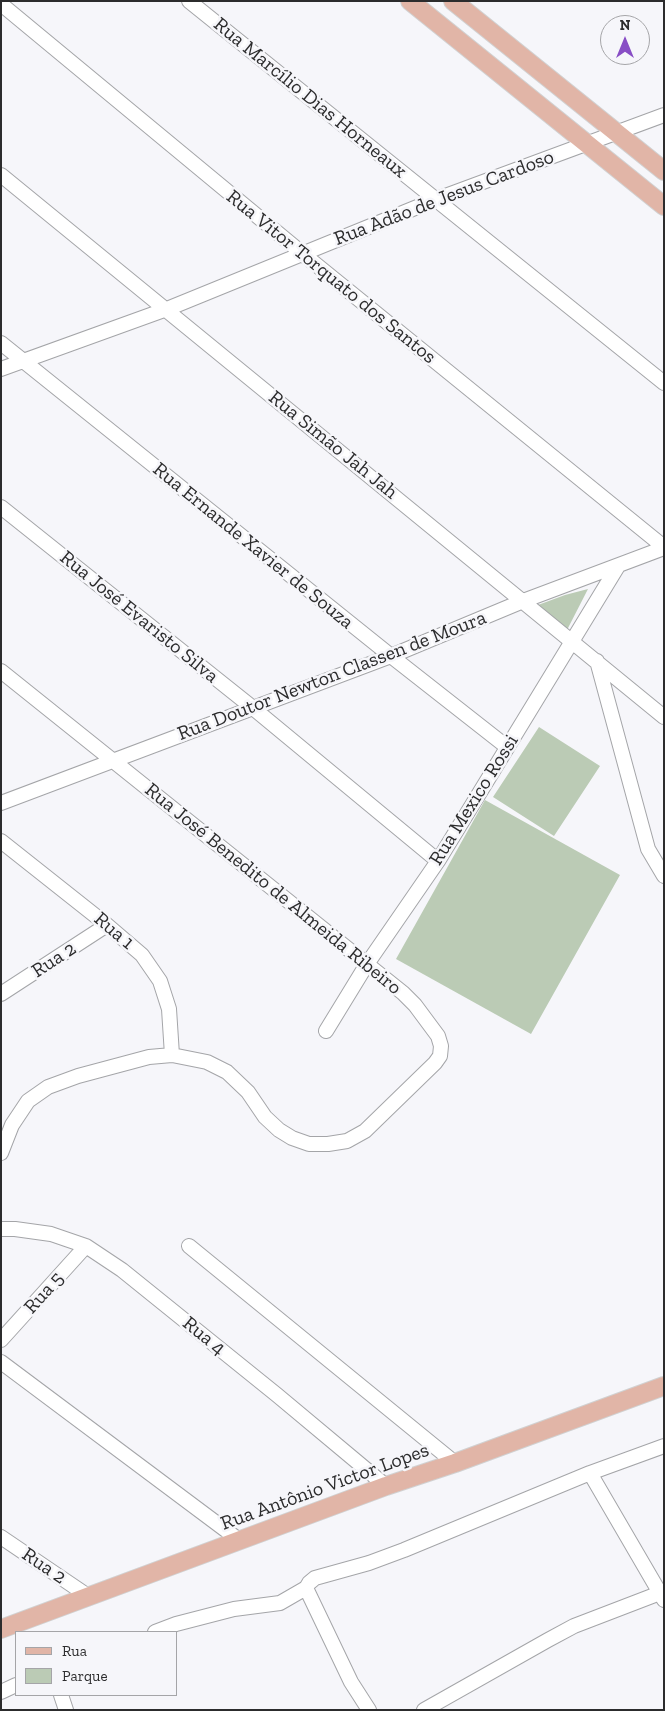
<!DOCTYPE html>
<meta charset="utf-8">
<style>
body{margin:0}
#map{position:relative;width:665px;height:1711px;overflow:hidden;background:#f6f6fa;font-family:"Zilla Slab",serif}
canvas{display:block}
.frame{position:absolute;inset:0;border:2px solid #2c2c2d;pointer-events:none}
.legend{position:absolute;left:15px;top:1631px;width:162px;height:65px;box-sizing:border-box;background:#f6f6fa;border:1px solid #a5a5a8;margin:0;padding:6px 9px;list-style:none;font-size:15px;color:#2c2c2d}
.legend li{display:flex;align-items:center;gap:10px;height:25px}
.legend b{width:25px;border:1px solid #a5a5a8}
.north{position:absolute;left:600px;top:15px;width:50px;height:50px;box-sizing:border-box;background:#f6f6fa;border:1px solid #a5a5a8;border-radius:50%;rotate:0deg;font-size:14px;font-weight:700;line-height:20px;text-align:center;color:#2c2c2d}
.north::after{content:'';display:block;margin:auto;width:18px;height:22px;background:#884ec5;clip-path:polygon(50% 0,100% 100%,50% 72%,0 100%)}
</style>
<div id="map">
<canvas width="665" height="1711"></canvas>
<div class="frame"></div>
<ul class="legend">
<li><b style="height:6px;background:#e1b5a7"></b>Rua</li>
<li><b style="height:14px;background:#bbcbb5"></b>Parque</li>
</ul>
<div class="north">N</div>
</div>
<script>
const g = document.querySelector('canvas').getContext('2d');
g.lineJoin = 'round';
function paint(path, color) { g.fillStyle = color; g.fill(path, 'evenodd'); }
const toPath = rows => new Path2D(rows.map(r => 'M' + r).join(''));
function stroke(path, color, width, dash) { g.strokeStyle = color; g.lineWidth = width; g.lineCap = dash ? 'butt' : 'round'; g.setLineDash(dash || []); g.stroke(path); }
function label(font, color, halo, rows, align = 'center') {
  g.font = font + ' "Zilla Slab",serif'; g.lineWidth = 5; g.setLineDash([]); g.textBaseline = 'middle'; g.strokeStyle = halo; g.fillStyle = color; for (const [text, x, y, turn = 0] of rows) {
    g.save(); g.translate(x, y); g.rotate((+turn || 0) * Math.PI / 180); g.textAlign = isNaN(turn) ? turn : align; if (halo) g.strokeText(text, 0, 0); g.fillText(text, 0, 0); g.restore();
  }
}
const green = toPath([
 [588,589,567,630,538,605,565,595],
 [539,727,600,766,554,836,493,797],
 [485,800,620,875,531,1034,396,959]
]);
const minor = toPath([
 [189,1,664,383],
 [1,4,303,254,664,547],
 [1,175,664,717],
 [1,343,391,656,507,747],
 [1,369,167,309,437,199,664,115],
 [1,507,253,708,438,861],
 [597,661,648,849,664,876],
 [1,671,403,993,415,1005,438,1036,441,1046,440,1056,435,1063,365,1131,347,1141,328,1144,309,1144,292,1138,279,1130,265,1117,248,1092,227,1072,207,1062,172,1055,149,1057,78,1076,48,1087,28,1101,12,1125,1,1153],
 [1,803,391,656,523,601,664,548],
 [1,841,107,925,142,955,160,981,169,1009,172,1055],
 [1,994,107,925],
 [326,1031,367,964,438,861,618,566],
 [1,1229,15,1229,51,1234,86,1246,122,1270,277,1395,386,1486],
 [189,1246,455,1463],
 [1,1340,86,1246],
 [1,1362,239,1540],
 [590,1473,664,1600],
 [1,1537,88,1596],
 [306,1588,351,1682,369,1710],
 [155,1632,176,1624,234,1609,280,1603,306,1588,309,1583,315,1578,369,1563,404,1550,590,1473,664,1446],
 [1,1692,16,1685],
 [61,1695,66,1710],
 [424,1710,548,1640,574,1626,660,1593]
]);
const major = toPath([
 [410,1,664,206],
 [453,1,664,171],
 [1,1629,386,1486,455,1463,664,1386]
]);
const streetNames = [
 ["Rua Marcílio Dias Horneaux",310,98,39],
 ["Rua Adão de Jesus Cardoso",444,198,-21],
 ["Rua Vitor Torquato dos Santos",331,277,39],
 ["Rua Simão Jah Jah",333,445,39],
 ["Rua Ernande Xavier de Souza",253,546,39],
 ["Rua José Evaristo Silva",139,617,39],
 ["Rua Doutor Newton Classen de Moura",332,676,-21],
 ["Rua Mexico Rossi",474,800,-58],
 ["Rua José Benedito de Almeida Ribeiro",273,889,39],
 ["Rua 1",114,931,40],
 ["Rua 2",54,960,-33],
 ["Rua 5",44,1293,-48],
 ["Rua 4",204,1336,39],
 ["Rua Antônio Victor Lopes",325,1487,-20],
 ["Rua 2",44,1566,34]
];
paint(green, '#bbcbb5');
stroke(minor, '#a4a5a8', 16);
stroke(major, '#d1d1d1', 20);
stroke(minor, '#fff', 14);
stroke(major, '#e1b5a7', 18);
label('20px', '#2c2c2d', '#f6f6fa', streetNames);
</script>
